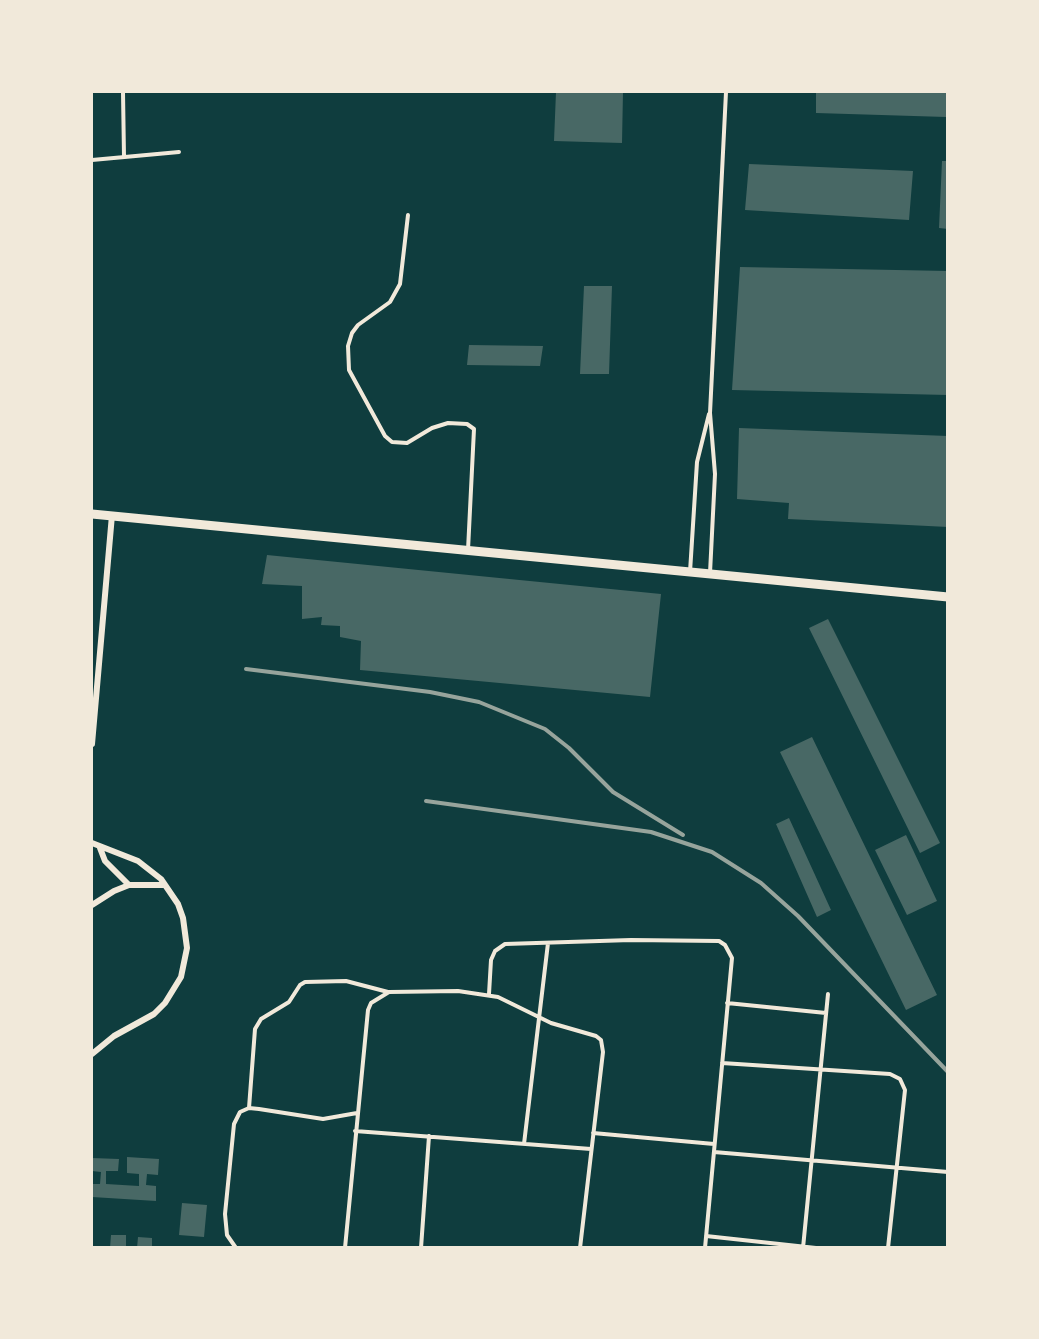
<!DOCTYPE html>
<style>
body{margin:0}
#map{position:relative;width:1039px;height:1339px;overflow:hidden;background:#0f3d3e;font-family:"Noto Serif",serif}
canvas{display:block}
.frame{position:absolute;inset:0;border:93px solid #f1e9da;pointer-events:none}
</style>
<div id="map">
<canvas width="1039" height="1339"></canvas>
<div class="frame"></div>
</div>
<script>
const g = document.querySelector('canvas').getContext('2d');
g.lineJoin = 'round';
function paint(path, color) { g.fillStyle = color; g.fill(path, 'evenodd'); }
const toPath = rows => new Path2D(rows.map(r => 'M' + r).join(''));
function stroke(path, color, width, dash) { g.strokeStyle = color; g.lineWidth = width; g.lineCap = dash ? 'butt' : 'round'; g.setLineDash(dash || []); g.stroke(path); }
const building = toPath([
 [556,92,623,92,622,143,554,141],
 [816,92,947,92,946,117,816,113],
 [942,161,948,161,948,229,939,228],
 [749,164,913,171,909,220,745,210],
 [740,267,948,271,948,395,732,390],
 [584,286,612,286,609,374,580,374],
 [469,345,543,346,540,366,467,365],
 [739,428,948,436,948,527,788,519,789,503,737,499],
 [267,555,661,594,650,697,360,670,361,641,340,637,340,626,321,625,322,617,302,619,302,586,262,584],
 [828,619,940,843,920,853,809,628],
 [812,737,937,995,906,1010,780,752],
 [789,818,831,910,817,917,776,824],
 [906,835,937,901,907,915,875,850],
 [127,1157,159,1159,158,1175,147,1174,146,1185,156,1186,156,1201,92,1197,92,1184,100,1184,101,1172,92,1171,92,1158,119,1159,118,1171,106,1171,106,1184,139,1186,139,1174,127,1173],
 [182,1203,207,1205,204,1237,179,1235],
 [111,1235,126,1235,126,1248,110,1248],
 [138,1237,152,1238,152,1248,137,1248]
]);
const service = toPath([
 [123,92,124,157],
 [92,160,179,152],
 [408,215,400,284,390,302,358,325,352,333,348,346,349,370,385,436,392,442,407,443,432,428,448,423,467,424,474,429,468,550],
 [690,572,697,462,709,414],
 [710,573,715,474,710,413,726,92],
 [489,994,491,960,495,951,505,944,631,940,719,941,725,945,732,958,705,1248],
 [727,1003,826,1013],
 [722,1063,890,1074,900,1079,905,1090,888,1248],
 [249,1108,255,1029,261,1019,289,1002,300,985,305,982,346,981,388,992],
 [355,1131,591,1149],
 [593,1133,714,1144],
 [524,1144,548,943],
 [714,1152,948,1172],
 [706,1236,816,1248],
 [236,1248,227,1235,225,1214,234,1124,240,1112,249,1108,259,1109,323,1119,357,1113],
 [345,1248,368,1010,371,1003,389,992,458,991,498,997,551,1023,596,1036,601,1040,603,1052,580,1248],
 [421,1248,429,1136],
 [803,1248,828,994]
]);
const minor = toPath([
 [92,744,112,515],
 [92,843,138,861,161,879,178,904,183,918,187,948,181,977,165,1003,154,1014,114,1036,92,1054],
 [100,848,105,861,129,885],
 [92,905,114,891,129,885,165,885]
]);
const tertiary = toPath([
 [92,514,948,597]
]);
const rail = toPath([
 [246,669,430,692,479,702,545,729,569,748,613,792,683,835],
 [426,801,651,832,712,852,761,883,798,916,948,1072]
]);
paint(building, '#486865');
stroke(service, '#f1e9da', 4);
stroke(minor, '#f1e9da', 6);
stroke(tertiary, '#f1e9da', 9);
stroke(rail, '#97a49c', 4);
</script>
